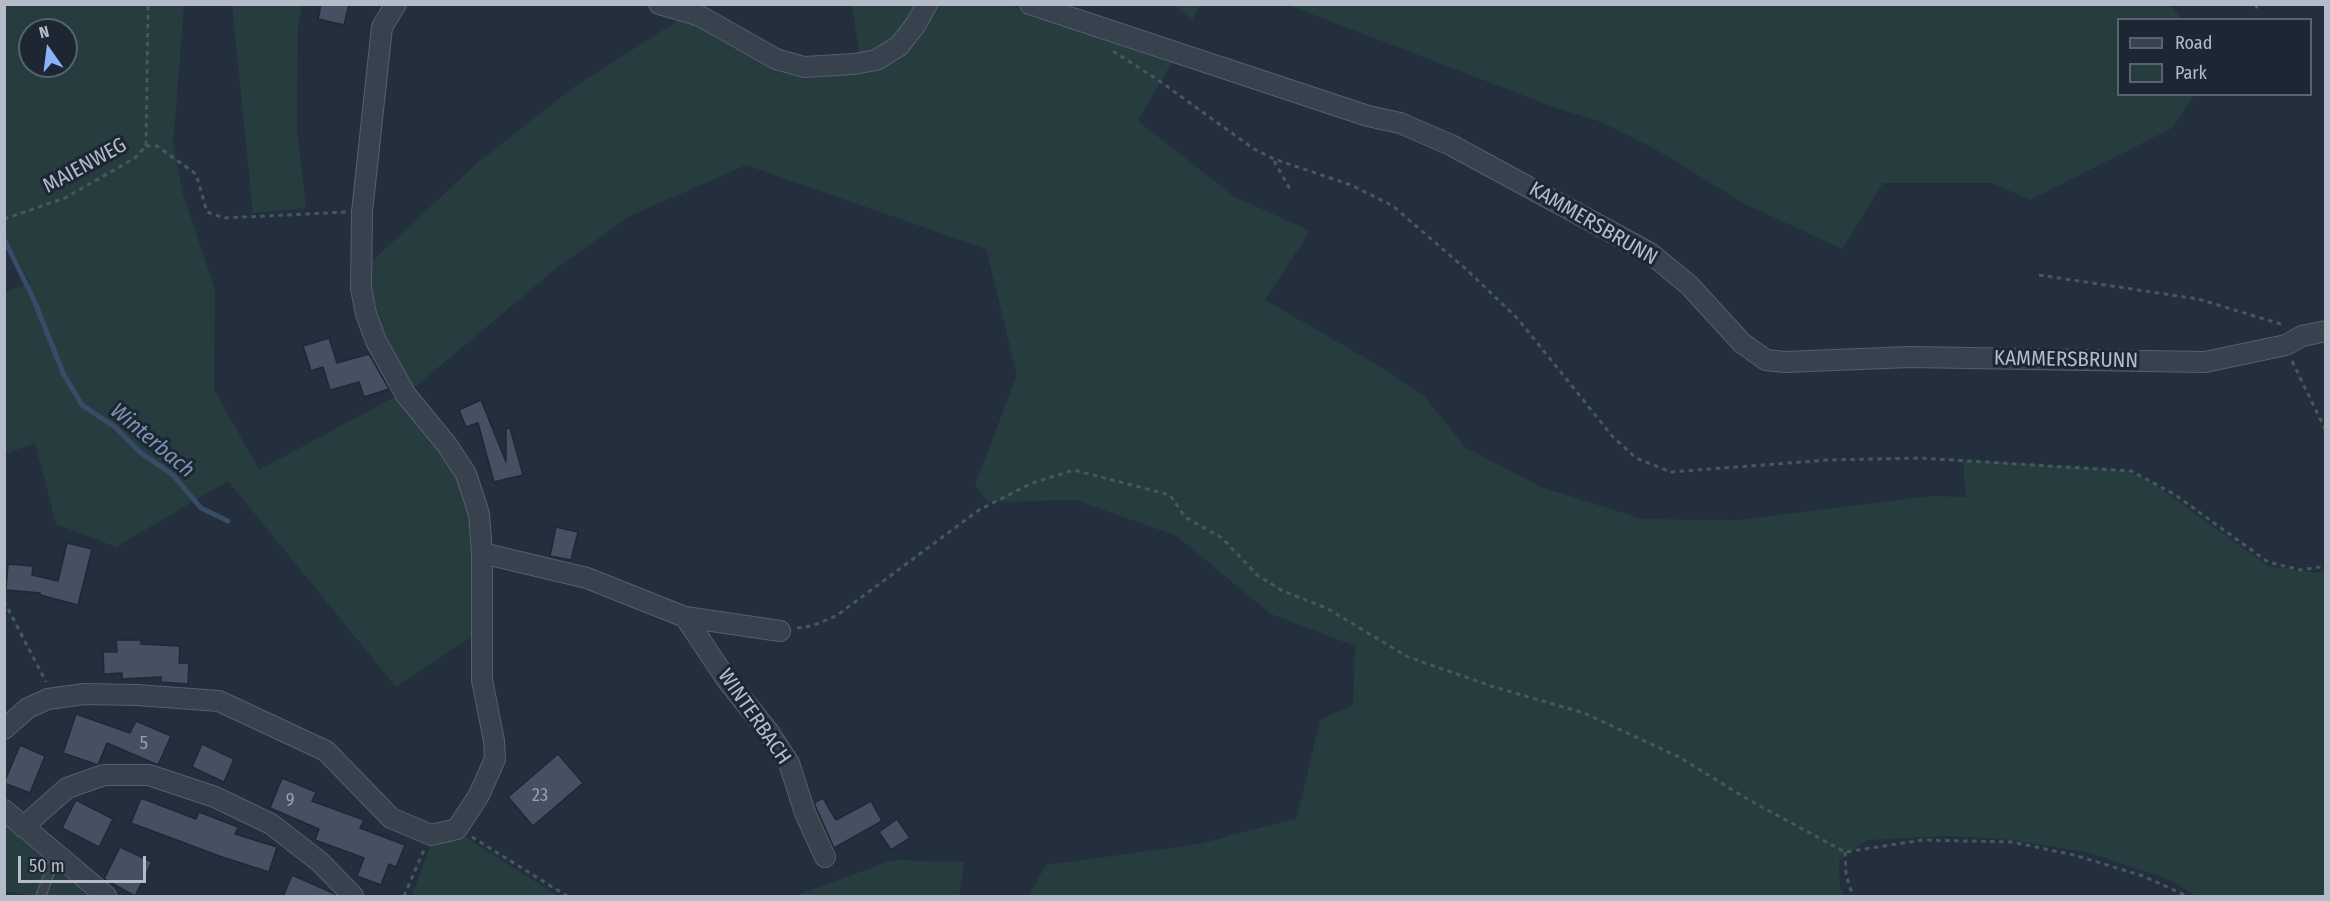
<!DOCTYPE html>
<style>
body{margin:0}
#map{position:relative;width:2330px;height:901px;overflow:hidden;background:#242f3e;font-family:"Fira Sans Condensed",sans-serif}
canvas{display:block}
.frame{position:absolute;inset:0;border:6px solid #b4bcc9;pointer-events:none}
.legend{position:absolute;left:2117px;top:18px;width:195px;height:78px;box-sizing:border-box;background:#1d2633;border:2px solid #59626f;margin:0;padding:8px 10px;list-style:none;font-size:18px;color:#b4bcc9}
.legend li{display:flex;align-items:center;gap:12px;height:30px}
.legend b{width:30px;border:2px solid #59626f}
.north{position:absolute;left:18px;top:18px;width:60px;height:60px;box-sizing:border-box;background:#1d2633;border:2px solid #59626f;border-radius:50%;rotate:346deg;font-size:16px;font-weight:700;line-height:24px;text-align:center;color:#b4bcc9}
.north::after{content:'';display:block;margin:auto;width:21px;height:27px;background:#8ab4f8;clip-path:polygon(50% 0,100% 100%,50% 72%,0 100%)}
.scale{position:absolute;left:18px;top:856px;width:128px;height:27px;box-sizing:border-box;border:3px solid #b4bcc9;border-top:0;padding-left:8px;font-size:18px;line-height:21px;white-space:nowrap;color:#b4bcc9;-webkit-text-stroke:4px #1d2633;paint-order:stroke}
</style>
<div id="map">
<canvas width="2330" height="901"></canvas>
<div class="frame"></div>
<ul class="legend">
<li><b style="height:8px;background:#38414e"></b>Road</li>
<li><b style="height:16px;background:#263c3f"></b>Park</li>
</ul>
<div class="north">N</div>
<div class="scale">50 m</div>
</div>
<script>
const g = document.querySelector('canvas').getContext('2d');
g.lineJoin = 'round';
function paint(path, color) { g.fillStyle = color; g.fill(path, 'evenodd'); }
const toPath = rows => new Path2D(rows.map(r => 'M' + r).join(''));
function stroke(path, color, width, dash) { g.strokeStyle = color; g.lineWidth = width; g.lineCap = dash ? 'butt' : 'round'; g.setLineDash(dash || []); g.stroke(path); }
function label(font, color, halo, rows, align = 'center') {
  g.font = font + ' "Fira Sans Condensed",sans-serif'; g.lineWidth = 6; g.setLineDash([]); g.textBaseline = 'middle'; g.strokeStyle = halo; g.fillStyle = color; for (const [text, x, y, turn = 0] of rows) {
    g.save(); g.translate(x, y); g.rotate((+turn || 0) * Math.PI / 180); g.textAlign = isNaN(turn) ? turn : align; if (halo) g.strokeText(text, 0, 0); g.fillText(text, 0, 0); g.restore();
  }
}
const green = toPath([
 [4,5,184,5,173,145,183,194,215,290,214,389,259,470,398,395,443,448,475,514,474,635,396,687,228,481,116,547,56,524,35,443,5,454,5,292,30,283,5,237],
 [30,30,66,30,66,66,30,66],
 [232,5,302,5,298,24,297,131,306,208,253,213],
 [852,5,919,5,897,40,860,58],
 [935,5,1008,5,1050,15,1173,60,1138,121,1235,197,1310,231,1265,300,1388,371,1425,397,1465,447,1541,487,1643,519,1737,520,1931,496,1966,497,1963,460,2123,470,2154,484,2268,566,2317,573,2325,571,2325,896,2195,896,2173,881,2091,853,2013,840,1950,836,1867,840,1839,861,1840,888,1845,896,1030,896,1030,893,1046,865,1199,844,1297,818,1320,720,1353,705,1355,646,1271,614,1175,535,1075,500,988,502,975,485,1017,375,986,249,746,165,630,216,558,267,410,391,372,314,367,266,476,164,574,87,682,18,775,65,881,64],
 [1174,5,1200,5,1192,20],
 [1288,5,2166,5,2173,8,2181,19,2118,20,2118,94,2194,95,2172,128,2030,200,1992,183,1883,183,1842,249,1745,204,1655,149,1601,122,1551,106],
 [4,824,88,896,33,896,5,891],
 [461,834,558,896,412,896,433,839],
 [893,860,964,862,959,896,795,896]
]);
const stream = toPath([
 [4,239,34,300,64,375,82,405,115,427,141,453,173,475,201,508,228,521]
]);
const building = toPath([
 [321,4,349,4,344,25,318,19,321,4],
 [329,338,337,363,369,354,389,389,364,397,359,382,330,390,323,367,311,371,303,346,329,338],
 [481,400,506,462,506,429,510,428,523,475,494,482,478,423,466,427,459,410,481,400],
 [556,527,578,532,571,560,550,556,556,527],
 [67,543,92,549,78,605,40,595,40,593,6,590,8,564,33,566,32,575,58,581,67,543],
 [116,640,141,640,141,644,180,646,179,663,189,663,188,684,161,682,161,677,122,679,122,673,104,674,103,652,117,652,116,640],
 [76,714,130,733,136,721,171,736,158,765,107,743,98,765,63,753,76,714],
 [202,744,234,759,224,782,192,767,202,744],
 [20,745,45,756,30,793,4,783,20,745],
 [558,754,583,783,533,826,508,797,558,754],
 [282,778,316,792,312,801,364,820,360,828,405,845,396,867,389,864,381,885,357,876,364,858,315,840,319,829,270,808,282,778],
 [141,798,196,819,199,812,238,827,235,834,277,847,269,872,222,857,131,823,141,798],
 [823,798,836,820,871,801,882,821,834,848,814,803,823,798],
 [76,800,113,819,99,847,62,828,76,800],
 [897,819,910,838,891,850,879,832,897,819],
 [120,847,152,862,135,896,104,879,120,847],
 [292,875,333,893,337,897,283,897,292,875]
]);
const path = toPath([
 [2256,4,2257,10],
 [1113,51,1158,80,1254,149,1274,159,1351,185,1393,206,1467,270,1518,319,1613,437,1636,458,1671,472,1828,460,1920,458,2131,471,2174,494,2268,562,2301,570,2326,566],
 [146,146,157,146,196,174,207,212,224,218,346,212],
 [1274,161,1291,191],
 [4,219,65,198,135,158,146,146,148,8,150,4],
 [2039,275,2198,299,2284,325],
 [2292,361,2326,431],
 [4,601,46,682],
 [797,628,812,626,836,616,979,510,1032,483,1074,470,1170,495,1185,517,1222,538,1257,575,1281,590,1328,609,1408,657,1494,687,1584,713,1679,757,1749,800,1845,852,1923,840,2012,842,2074,855,2143,876,2187,896],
 [472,837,567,896],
 [1845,852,1846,875,1853,896],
 [404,896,424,850]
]);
const lane = toPath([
 [41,896,56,855]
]);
const street = toPath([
 [659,4,700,16,776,59,804,67,854,64,876,60,899,46,916,24,927,4],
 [1030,4,1368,116,1400,123,1451,145,1650,253,1689,285,1742,343,1766,360,1785,362,1910,357,2205,362,2286,345,2302,336,2326,331],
 [482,553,587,578,685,617,780,631],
 [685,617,727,680,768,731,789,763,805,813,825,857],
 [4,729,28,708,48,699,84,694,137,695,219,701,326,751,391,818,431,835,457,829,479,795,495,759,494,741,482,680,482,553,479,514,466,474,447,445,406,395,376,341,366,314,361,288,362,212,382,27,396,4],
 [4,810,106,896],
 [23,827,67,788,104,775,149,775,215,797,271,824,320,862,353,896]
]);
const numberNames = [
 ["5",144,744],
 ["23",540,796],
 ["9",290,801]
];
const streetNames = [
 ["MAIENWEG",85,166,-29],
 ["KAMMERSBRUNN",1593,224,30],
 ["KAMMERSBRUNN",2066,360,1],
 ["WINTERBACH",754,717,55]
];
const waterNames = [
 ["Winterbach",152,441,40]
];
paint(green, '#263c3f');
stroke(stream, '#394c67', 5);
paint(building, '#455162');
stroke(building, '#1f2835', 1.5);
stroke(lane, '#565f6c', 11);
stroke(street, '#565f6c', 22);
stroke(path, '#44595c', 3, [4.5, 4.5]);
stroke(lane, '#38414e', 9);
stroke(street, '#38414e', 20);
label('18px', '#98a1af', null, numberNames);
label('21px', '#b4bcc9', '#1d2633', streetNames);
label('italic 22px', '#7c92b1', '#1d2633', waterNames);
</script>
